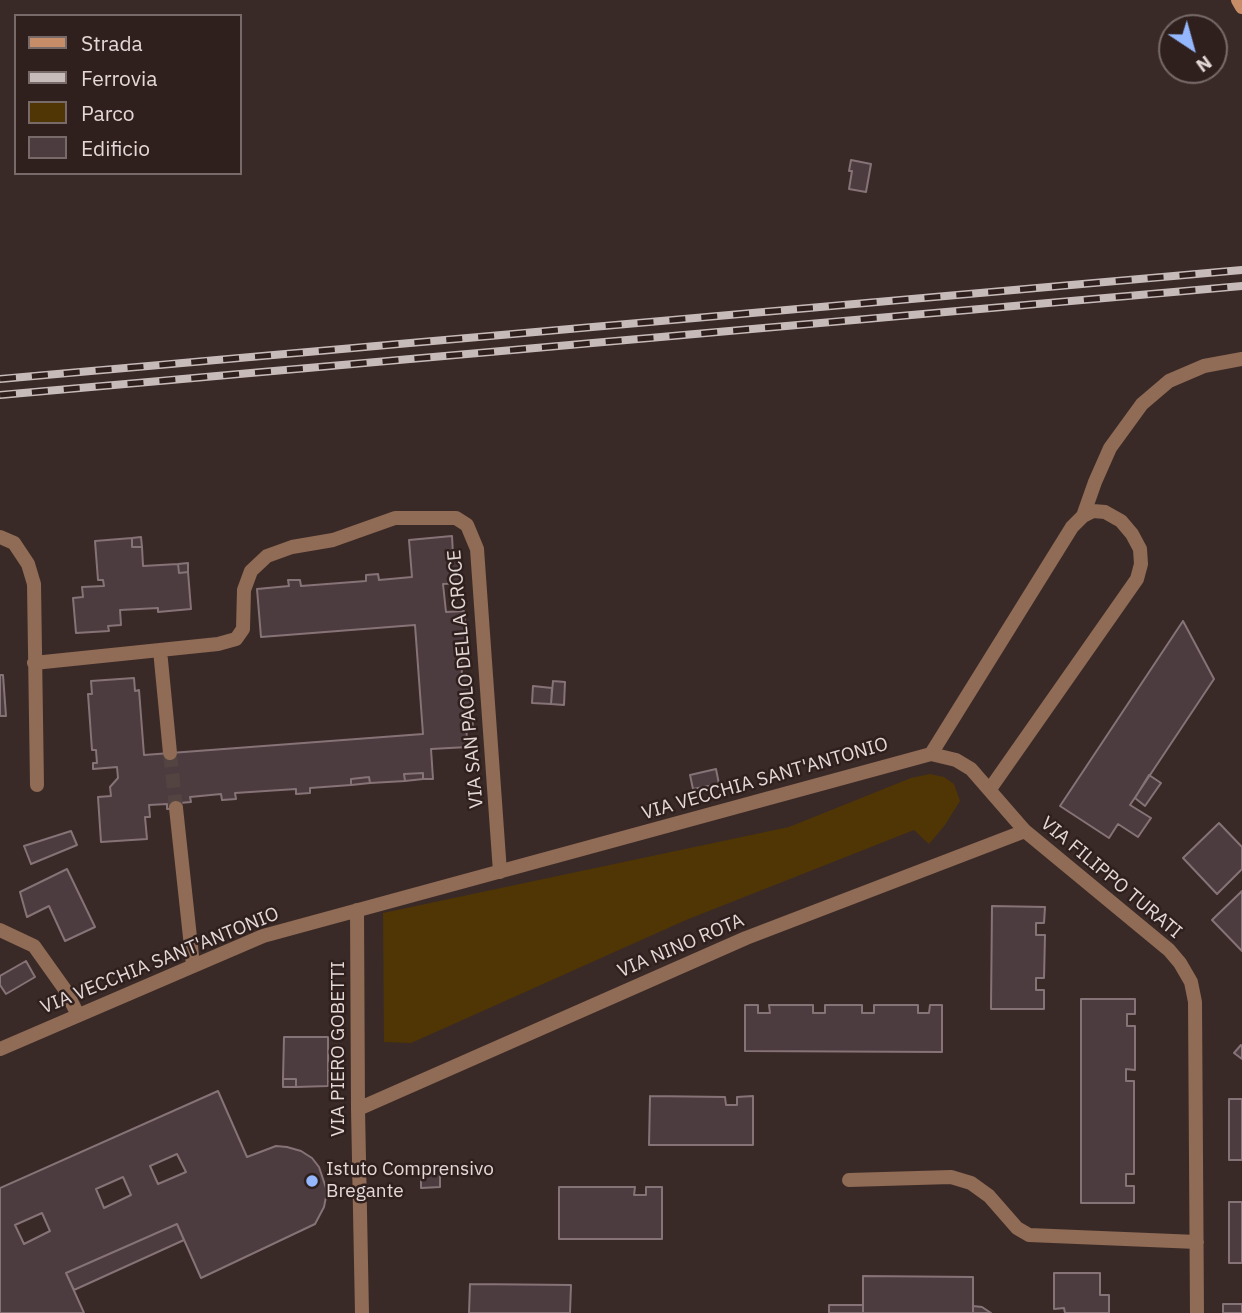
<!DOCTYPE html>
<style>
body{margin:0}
#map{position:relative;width:1242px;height:1313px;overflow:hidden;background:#3a2a27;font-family:"IBM Plex Sans",sans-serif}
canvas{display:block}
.legend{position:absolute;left:14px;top:14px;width:228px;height:161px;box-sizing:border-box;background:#2f201e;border:2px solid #776a68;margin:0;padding:9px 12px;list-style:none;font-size:21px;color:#e3d8d6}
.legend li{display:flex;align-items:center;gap:14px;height:35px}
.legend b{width:35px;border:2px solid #776a68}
.north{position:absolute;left:1158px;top:14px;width:70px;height:70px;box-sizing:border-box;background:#2f201e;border:2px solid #776a68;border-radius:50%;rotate:144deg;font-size:19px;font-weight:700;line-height:28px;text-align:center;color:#e3d8d6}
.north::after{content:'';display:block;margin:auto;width:24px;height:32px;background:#94b7fd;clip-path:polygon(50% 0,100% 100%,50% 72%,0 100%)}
</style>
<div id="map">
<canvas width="1242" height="1313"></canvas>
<ul class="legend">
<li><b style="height:9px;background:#c68d68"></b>Strada</li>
<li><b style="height:9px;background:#c7bbb9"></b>Ferrovia</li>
<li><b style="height:19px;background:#4f3604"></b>Parco</li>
<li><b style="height:19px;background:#4c3b3f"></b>Edificio</li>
</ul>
<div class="north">N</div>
</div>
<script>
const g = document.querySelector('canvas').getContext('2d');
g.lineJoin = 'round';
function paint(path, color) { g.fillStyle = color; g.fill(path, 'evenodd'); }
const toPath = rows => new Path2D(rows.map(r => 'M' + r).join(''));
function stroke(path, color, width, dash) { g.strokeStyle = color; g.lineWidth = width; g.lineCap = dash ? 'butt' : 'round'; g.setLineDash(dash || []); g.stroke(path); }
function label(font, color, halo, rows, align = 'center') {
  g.font = font + ' "IBM Plex Sans",sans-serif'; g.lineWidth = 5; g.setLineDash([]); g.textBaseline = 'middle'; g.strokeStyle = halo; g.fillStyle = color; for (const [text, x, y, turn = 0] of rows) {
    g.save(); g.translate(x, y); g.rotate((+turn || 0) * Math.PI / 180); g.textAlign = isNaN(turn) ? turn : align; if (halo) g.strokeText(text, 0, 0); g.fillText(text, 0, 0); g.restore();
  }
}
const green = toPath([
 [930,774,944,777,954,784,960,801,945,825,929,844,914,830,686,920,411,1043,384,1042,383,913,789,827,911,778]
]);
const building = toPath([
 [851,160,871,164,866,192,849,189,852,171,849,171,851,160],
 [452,536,453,555,459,554,462,583,443,584,446,612,464,611,467,657,461,658,462,675,469,675,473,728,466,728,468,747,431,749,433,779,423,779,423,773,404,774,405,781,370,783,369,777,351,779,351,785,310,788,310,793,296,794,296,789,235,793,236,799,222,800,221,794,190,797,191,802,180,803,181,808,167,809,167,804,149,805,150,817,145,817,147,839,101,842,98,797,111,796,110,787,118,778,117,767,93,769,93,763,97,763,96,750,92,750,88,694,92,694,91,681,134,678,135,691,139,690,144,755,423,734,415,625,261,637,257,589,289,586,288,580,300,580,301,586,366,581,366,575,378,574,379,580,412,577,409,540,452,536],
 [141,537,142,547,132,547,132,538,141,537],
 [132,538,132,547,142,547,143,566,178,564,179,573,188,572,191,609,158,612,158,608,120,610,121,625,108,626,109,631,76,633,73,598,83,597,82,587,104,586,103,580,98,580,95,541,132,538],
 [188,563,188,572,179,573,178,564,188,563],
 [1183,621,1214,679,1130,805,1151,818,1138,837,1118,824,1109,838,1060,806,1183,621],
 [0,675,3,675,6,716,0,716,0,675],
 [553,681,565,682,564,705,551,704,553,681],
 [533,686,552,688,551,704,532,703,533,686],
 [716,769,719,784,693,789,690,775,716,769],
 [423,773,423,779,405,781,404,774,423,773],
 [1149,775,1161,783,1145,806,1135,798,1149,775],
 [369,777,370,783,351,785,351,779,369,777],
 [1219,823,1242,847,1242,869,1217,894,1183,858,1219,823],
 [71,831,77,845,31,864,24,846,71,831],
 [67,869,95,927,65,941,49,906,27,917,20,892,67,869],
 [1242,891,1242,951,1212,920,1242,891],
 [992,906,1045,907,1044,923,1036,923,1036,935,1045,935,1044,978,1036,978,1036,990,1044,990,1044,1009,991,1009,992,906],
 [26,961,35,977,6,994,0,985,0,976,26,961],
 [1081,999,1135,999,1135,1014,1127,1014,1127,1026,1135,1026,1135,1070,1126,1069,1126,1081,1134,1081,1134,1174,1126,1174,1126,1186,1134,1186,1134,1203,1081,1203,1081,999],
 [745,1005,758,1005,758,1013,770,1013,769,1005,813,1005,813,1013,825,1013,825,1005,862,1005,862,1013,874,1013,874,1005,918,1005,918,1013,929,1013,930,1005,942,1005,942,1052,745,1051,745,1005],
 [284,1037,328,1037,328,1086,296,1087,296,1079,283,1079,284,1037],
 [1241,1045,1242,1047,1242,1059,1234,1053,1241,1045],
 [283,1079,296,1079,296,1087,283,1087,283,1079],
 [218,1091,247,1157,276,1146,287,1147,301,1151,312,1158,319,1167,326,1188,326,1197,324,1207,315,1224,201,1278,177,1224,66,1273,84,1313,0,1313,0,1188,218,1091],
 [177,1154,186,1172,158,1184,150,1166,177,1154],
 [123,1177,131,1195,104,1208,96,1189,123,1177],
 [42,1213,50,1231,24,1244,15,1225,42,1213],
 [650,1096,725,1097,726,1105,737,1105,737,1097,753,1096,753,1145,649,1145,650,1096],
 [1229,1099,1242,1099,1242,1160,1229,1160,1229,1099],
 [440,1168,440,1187,421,1188,421,1169,440,1168],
 [559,1187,635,1187,634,1195,646,1195,646,1187,662,1187,662,1239,559,1239,559,1187],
 [1229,1202,1242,1202,1242,1263,1229,1263,1229,1202],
 [177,1224,184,1240,74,1290,66,1273,177,1224],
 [1054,1273,1100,1273,1100,1295,1109,1295,1109,1313,1065,1313,1064,1308,1054,1309,1054,1273],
 [863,1276,973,1277,973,1313,863,1313,863,1276],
 [470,1284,571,1285,570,1313,469,1313,470,1284],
 [1223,1304,1242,1304,1242,1313,1223,1313,1223,1304],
 [829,1305,863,1305,863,1313,829,1313,829,1305],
 [973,1306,982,1307,991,1313,973,1313,973,1306]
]);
const streetTunnel = toPath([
 [170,753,176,808]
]);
const street = toPath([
 [1083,516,1095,482,1110,448,1142,404,1169,381,1204,366,1242,359],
 [0,537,14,543,28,564,34,584,37,785],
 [160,650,170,753],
 [34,663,218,644,236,639,243,629,244,590,251,571,267,556,292,547,333,540,395,518,456,518,467,525,477,549,500,872],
 [931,754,1072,527,1083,516,1093,511,1105,512,1121,521,1132,534,1140,549,1141,564,1137,579,990,789],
 [176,808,193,965],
 [357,910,358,1109,362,1313],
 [0,930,34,946,66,991,78,1015],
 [0,1049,263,936,931,754,956,760,971,769,1025,831,1169,950,1180,963,1191,982,1195,1002,1197,1313],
 [358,1109,746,938,1025,831],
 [849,1180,951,1177,971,1183,989,1196,1017,1228,1029,1235,1197,1242]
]);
const secondary = toPath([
 [1238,0,1242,7]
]);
const rail = toPath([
 [0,379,1242,270],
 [0,395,1242,286]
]);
const markers = [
 [312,1181,7,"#94b7fd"]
];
const streetNames = [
 ["VIA SAN PAOLO DELLA CROCE",466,679,-95],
 ["VIA VECCHIA SANT'ANTONIO",765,779,-16],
 ["VIA FILIPPO TURATI",1111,878,40],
 ["VIA NINO ROTA",681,946,-23],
 ["VIA VECCHIA SANT'ANTONIO",160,961,-22],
 ["VIA PIERO GOBETTI",339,1049,-90]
];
const poiNames = [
 ["Istuto Comprensivo",326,1170],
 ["Bregante",326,1192]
];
paint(green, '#4f3604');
paint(building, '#4c3b3f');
stroke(building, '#867377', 2);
stroke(streetTunnel, '#534441', 14, [14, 7]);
stroke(street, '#906b55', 14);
stroke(secondary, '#c68d68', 14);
stroke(rail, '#c7bbb9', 8);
stroke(rail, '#2f201e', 5, [16]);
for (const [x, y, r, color] of markers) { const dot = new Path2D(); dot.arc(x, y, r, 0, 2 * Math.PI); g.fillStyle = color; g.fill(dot); stroke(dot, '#2f201e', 2.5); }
label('19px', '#e3d8d6', '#2f201e', streetNames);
label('19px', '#e3d8d6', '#2f201e', poiNames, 'left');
</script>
